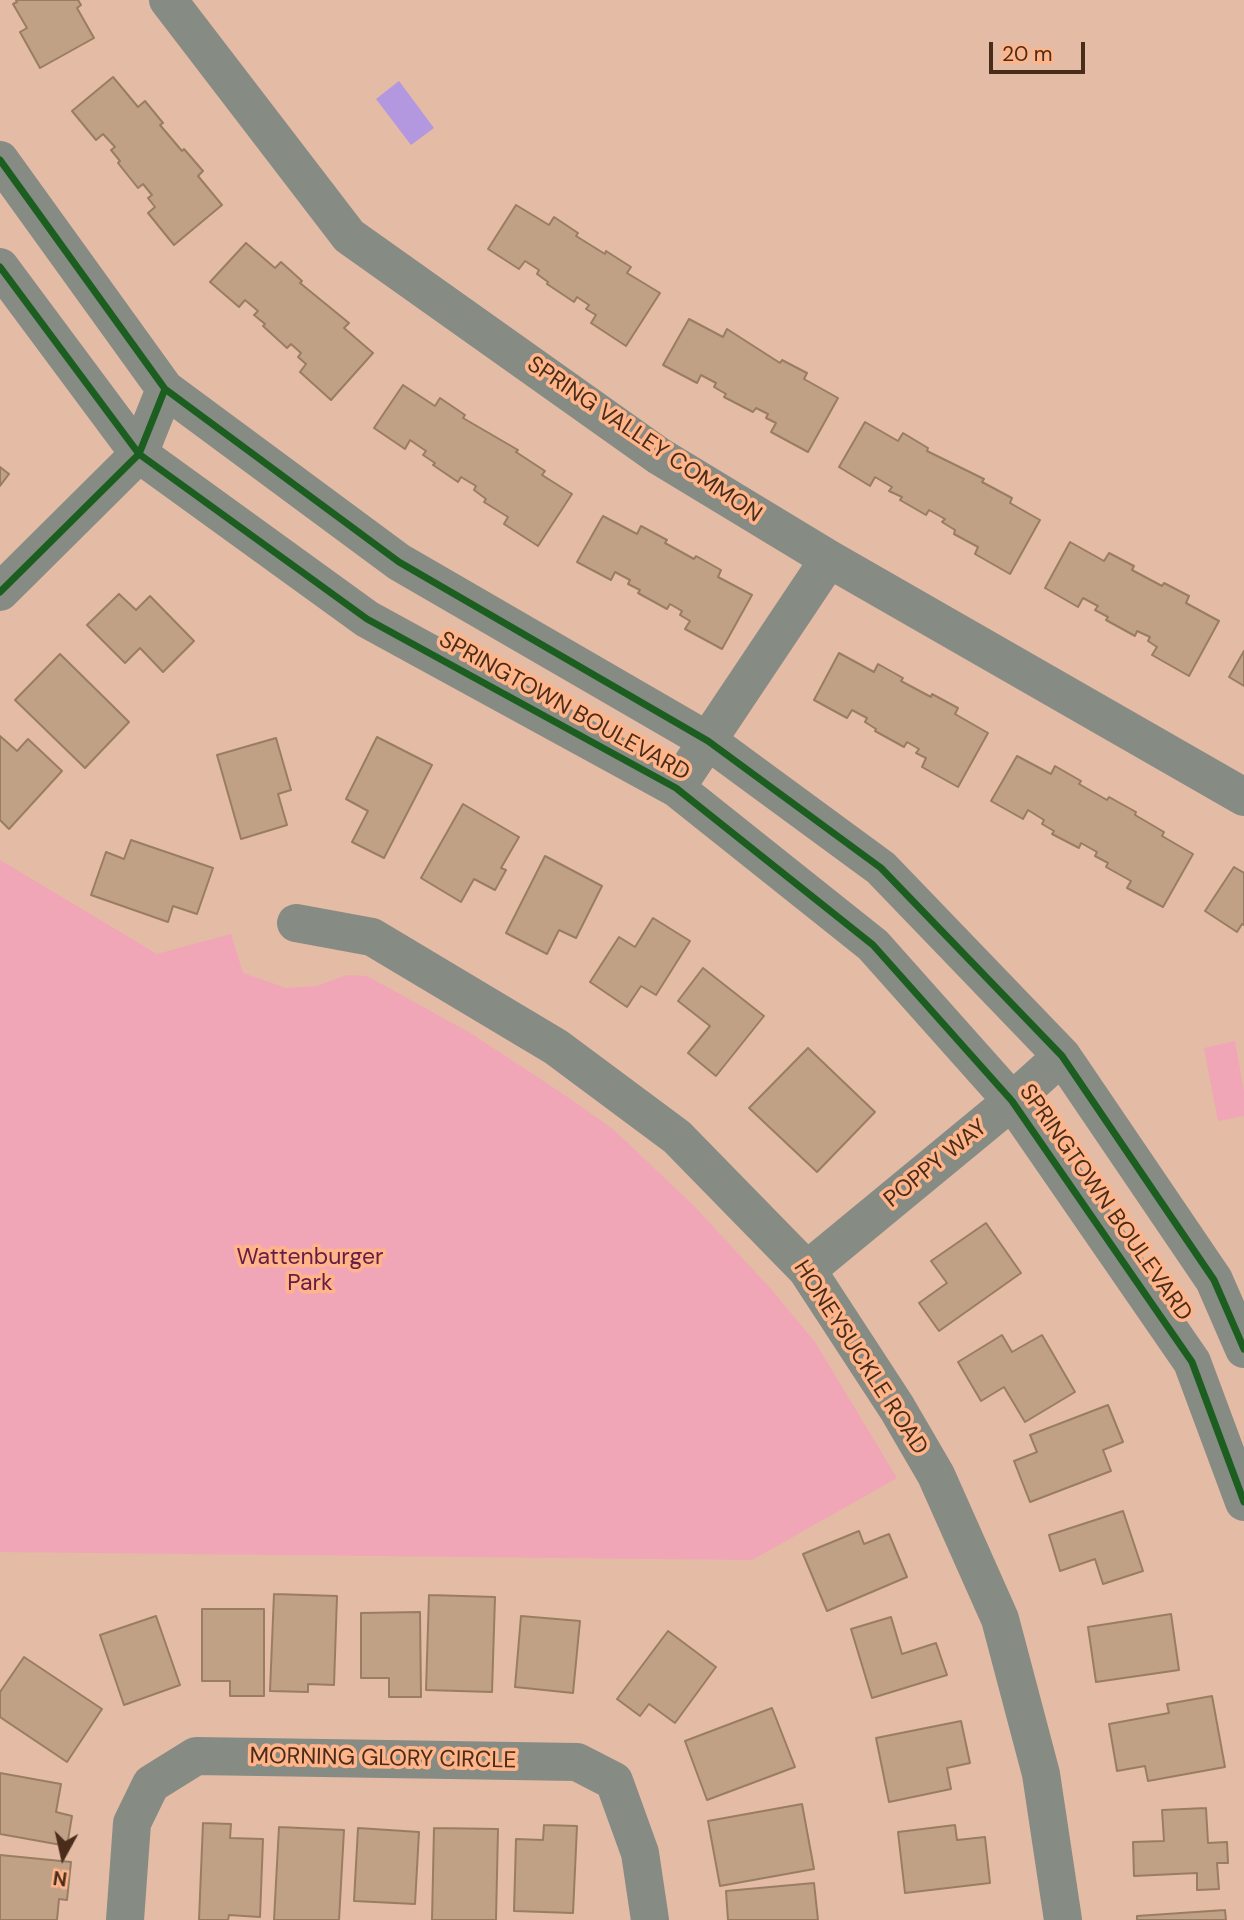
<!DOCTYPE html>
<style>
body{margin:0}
#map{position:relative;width:1244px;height:1920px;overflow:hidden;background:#e4bba4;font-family:"DM Sans",sans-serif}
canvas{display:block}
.north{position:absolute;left:28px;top:1822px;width:70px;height:70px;-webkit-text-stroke:5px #ffb489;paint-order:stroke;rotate:188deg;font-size:19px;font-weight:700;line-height:28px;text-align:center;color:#4a2c1b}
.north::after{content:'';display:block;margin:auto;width:24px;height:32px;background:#4a2c1b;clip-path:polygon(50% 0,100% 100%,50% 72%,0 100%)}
.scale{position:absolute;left:989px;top:42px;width:96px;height:32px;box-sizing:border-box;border:4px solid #4a2c1b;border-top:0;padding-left:9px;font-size:21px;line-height:24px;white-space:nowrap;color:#4a2c1b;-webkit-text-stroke:5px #ffb489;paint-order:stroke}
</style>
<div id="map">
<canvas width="1244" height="1920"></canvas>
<div class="north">N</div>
<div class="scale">20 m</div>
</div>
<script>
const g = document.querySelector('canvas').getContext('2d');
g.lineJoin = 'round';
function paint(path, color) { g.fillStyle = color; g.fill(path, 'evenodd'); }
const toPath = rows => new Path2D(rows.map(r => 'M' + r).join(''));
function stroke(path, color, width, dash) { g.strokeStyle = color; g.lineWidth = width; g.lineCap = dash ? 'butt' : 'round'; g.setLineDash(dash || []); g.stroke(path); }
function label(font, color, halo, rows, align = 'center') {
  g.font = font + ' "DM Sans",sans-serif'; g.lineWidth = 7; g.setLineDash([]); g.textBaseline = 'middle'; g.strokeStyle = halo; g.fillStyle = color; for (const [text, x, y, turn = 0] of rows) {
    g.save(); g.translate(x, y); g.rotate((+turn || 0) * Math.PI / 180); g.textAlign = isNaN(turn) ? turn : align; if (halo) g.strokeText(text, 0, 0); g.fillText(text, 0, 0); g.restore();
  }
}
const green = toPath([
 [0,860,157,954,231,934,243,973,286,988,317,986,347,975,367,976,472,1034,572,1100,614,1130,693,1205,772,1290,815,1342,897,1478,752,1560,0,1552],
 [1235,1041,1244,1092,1244,1116,1218,1121,1204,1048]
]);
const water = toPath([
 [399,81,434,128,411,145,376,99]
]);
const building = toPath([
 [16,0,78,0,81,5,77,8,94,38,40,68,20,32,27,28,13,4,17,2,16,0],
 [113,77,138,107,145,101,163,123,160,125,182,151,184,149,203,171,198,176,222,205,174,245,148,213,155,207,148,198,152,195,143,184,138,188,118,163,120,161,111,150,115,147,103,134,96,140,72,111,113,77],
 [516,205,549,225,554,217,578,233,576,236,605,254,606,251,631,267,627,273,660,293,626,346,591,323,596,315,586,309,589,305,577,297,574,302,547,284,548,282,537,274,539,270,525,261,519,269,488,249,516,205],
 [246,243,275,268,281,262,302,281,300,283,349,323,344,328,373,353,331,400,300,372,306,364,298,357,301,353,291,344,287,348,263,326,265,324,254,315,258,311,245,300,239,307,210,282,246,243],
 [689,319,723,337,727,329,780,363,782,360,807,373,804,379,838,398,808,452,771,432,776,423,766,418,768,414,756,408,753,412,724,397,726,394,714,387,716,383,701,375,697,383,663,365,689,319],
 [403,385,435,406,440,398,465,415,463,418,518,450,516,452,545,471,542,475,572,494,538,546,504,524,508,517,484,502,486,499,474,490,476,486,461,477,458,482,433,465,435,463,423,455,426,451,410,440,405,449,374,428,403,385],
 [865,422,898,441,903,433,928,448,927,451,984,479,982,482,1012,498,1010,503,1040,520,1010,574,975,554,978,547,954,534,955,530,942,522,945,519,929,510,926,515,900,500,902,497,889,491,892,487,875,477,870,486,839,467,865,422],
 [0,467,9,474,0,486,0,467],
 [603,516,637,534,641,526,667,540,665,543,694,559,696,556,721,570,718,577,752,595,722,649,685,629,690,621,680,615,682,611,670,604,667,609,638,593,640,590,628,584,630,580,615,572,611,580,577,562,603,516],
 [1070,542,1104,561,1109,553,1134,566,1132,570,1162,586,1164,583,1189,596,1186,603,1219,621,1189,676,1152,655,1157,647,1148,641,1150,637,1137,631,1135,636,1106,620,1108,617,1095,610,1098,606,1083,598,1078,607,1045,588,1070,542],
 [119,594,136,610,150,596,194,641,163,672,140,648,125,663,87,625,119,594],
 [1244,651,1244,686,1229,677,1244,651],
 [839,653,874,672,878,664,903,678,901,681,931,697,932,694,958,708,955,714,988,733,958,787,922,767,926,758,916,753,919,749,907,742,904,747,875,731,876,729,865,722,867,718,852,710,847,718,814,700,839,653],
 [60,654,129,722,85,768,15,700,60,654],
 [0,736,17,751,28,739,62,771,9,829,0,820,0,736],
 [377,737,432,765,384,858,352,842,368,811,346,799,377,737],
 [276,738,291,790,278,794,287,825,241,839,217,755,276,738],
 [1017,756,1051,774,1055,766,1081,781,1079,784,1107,800,1109,797,1136,812,1135,815,1164,832,1162,836,1193,854,1163,907,1127,888,1131,881,1106,867,1108,863,1095,856,1097,852,1081,843,1079,848,1052,834,1054,831,1042,824,1044,820,1028,810,1023,819,991,801,1017,756],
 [463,804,519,837,501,868,506,870,495,890,474,879,461,902,421,878,463,804],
 [131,840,213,868,197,914,173,906,168,922,91,895,106,852,124,859,131,840],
 [545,856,602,886,576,938,559,930,547,954,506,933,545,856],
 [1234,867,1244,873,1244,925,1242,924,1237,932,1205,911,1234,867],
 [653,918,690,941,656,995,641,986,627,1007,590,982,619,937,635,947,653,918],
 [703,968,764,1016,716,1076,688,1053,710,1026,678,1001,703,968],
 [808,1048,875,1112,817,1172,749,1108,808,1048],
 [986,1223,1021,1273,939,1331,919,1303,947,1283,931,1261,986,1223],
 [1002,1335,1012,1352,1042,1335,1075,1392,1025,1422,1004,1387,981,1401,958,1362,1002,1335],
 [1108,1405,1123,1442,1103,1450,1111,1471,1030,1502,1014,1461,1037,1452,1030,1435,1108,1405],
 [1123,1511,1143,1571,1103,1584,1095,1559,1060,1571,1049,1535,1123,1511],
 [859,1531,864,1544,889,1534,907,1577,827,1611,803,1554,859,1531],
 [274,1594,337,1596,334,1685,308,1684,308,1692,270,1691,274,1594],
 [429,1595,495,1597,492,1692,426,1690,429,1595],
 [202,1609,264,1609,264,1696,230,1696,230,1681,202,1681,202,1609],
 [420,1612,421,1697,389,1697,389,1678,361,1678,361,1613,420,1612],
 [1171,1614,1179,1670,1096,1682,1088,1627,1171,1614],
 [156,1616,180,1685,124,1705,100,1635,156,1616],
 [521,1616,580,1621,573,1693,515,1687,521,1616],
 [891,1617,902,1654,936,1643,947,1675,872,1698,851,1629,891,1617],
 [668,1631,716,1667,675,1723,649,1704,640,1716,617,1699,668,1631],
 [24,1657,102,1709,67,1762,0,1717,0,1692,24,1657],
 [1212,1696,1225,1767,1148,1781,1145,1766,1117,1771,1109,1724,1169,1713,1167,1704,1212,1696],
 [772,1708,795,1767,707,1800,685,1741,772,1708],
 [961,1721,970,1763,947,1768,951,1789,889,1802,876,1738,961,1721],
 [0,1773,61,1784,56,1812,72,1816,67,1846,0,1834,0,1773],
 [802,1804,814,1869,720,1886,708,1821,802,1804],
 [1206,1808,1208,1843,1227,1842,1228,1863,1217,1863,1219,1889,1197,1890,1197,1873,1134,1876,1133,1842,1164,1841,1162,1810,1206,1808],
 [203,1823,231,1824,230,1838,263,1839,260,1917,229,1915,228,1920,199,1920,203,1823],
 [544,1825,577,1826,573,1913,514,1911,516,1839,543,1840,544,1825],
 [955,1825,957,1840,985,1837,990,1883,905,1893,898,1832,955,1825],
 [279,1827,344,1830,339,1920,274,1920,279,1827],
 [358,1828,419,1832,415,1904,354,1901,358,1828],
 [434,1828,498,1829,496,1920,432,1920,434,1828],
 [0,1855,71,1862,67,1900,59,1899,57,1920,0,1920,0,1855],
 [814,1883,818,1920,728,1920,726,1891,814,1883],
 [1225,1910,1226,1920,1137,1920,1137,1916,1225,1910]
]);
const minor = toPath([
 [168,0,349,236,659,456,829,559,1244,797],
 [0,160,165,389,399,562,708,741,881,868,1062,1056,1214,1280,1244,1349],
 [0,267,139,454,367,619,676,788,873,945,1012,1101,1192,1362,1244,1502],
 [0,592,139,454,165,389],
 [676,788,829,559],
 [296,923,372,937,556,1047,677,1137,807,1270,897,1408,936,1475,1000,1619,1041,1774,1063,1920],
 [807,1270,1012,1101,1062,1056],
 [125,1920,132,1823,151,1784,196,1756,577,1762,614,1781,640,1853,650,1920]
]);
const cycleway = toPath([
 [0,160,165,389,399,562,708,741,881,868,1062,1056,1214,1280,1244,1349],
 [0,267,139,454,367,619,676,788,873,945,1012,1101,1192,1362,1244,1502],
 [0,592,139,454,165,389]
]);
const streetNames = [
 ["SPRING VALLEY COMMON",644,440,34],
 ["SPRINGTOWN BOULEVARD",564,707,29],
 ["POPPY WAY",936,1164,-39],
 ["SPRINGTOWN BOULEVARD",1105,1203,55],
 ["HONEYSUCKLE ROAD",860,1358,57],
 ["MORNING GLORY CIRCLE",383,1759,1]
];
const parkNames = [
 ["Wattenburger",310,1258],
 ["Park",310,1284]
];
paint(green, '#f0a6b6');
paint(water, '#b398e0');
paint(building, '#c0a186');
stroke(building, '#997d63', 2);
stroke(minor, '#868b84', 38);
stroke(cycleway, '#1b5e20', 7);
label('23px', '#4a2c1b', '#ffb489', streetNames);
label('23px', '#661c45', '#ffb489', parkNames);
</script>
